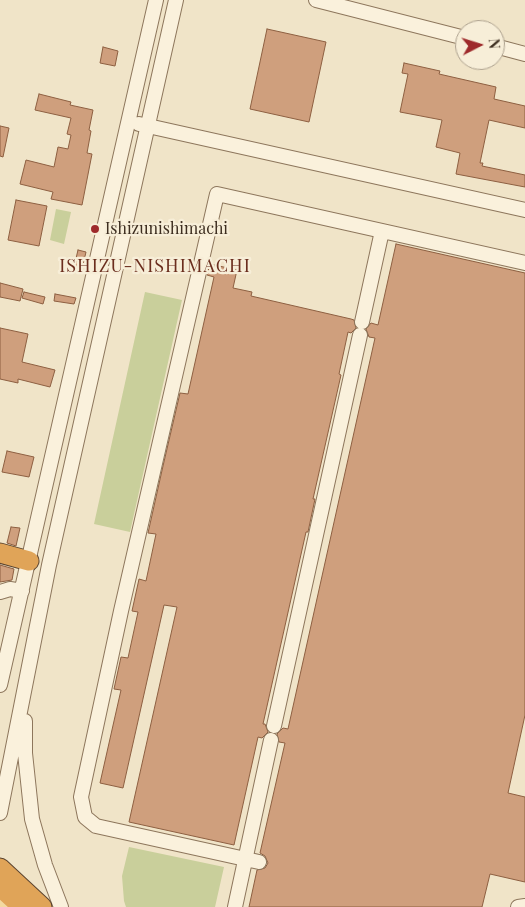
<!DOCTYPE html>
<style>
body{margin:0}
#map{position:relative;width:525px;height:907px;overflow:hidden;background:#f0e4c8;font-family:"Playfair Display",serif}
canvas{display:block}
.north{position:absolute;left:455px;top:20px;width:50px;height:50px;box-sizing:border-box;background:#f7eed8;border:1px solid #ada18e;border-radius:50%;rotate:85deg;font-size:14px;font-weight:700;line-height:20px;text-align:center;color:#3d2e20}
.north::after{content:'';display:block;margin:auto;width:18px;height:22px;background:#9e2a2b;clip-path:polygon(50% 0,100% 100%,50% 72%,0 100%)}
</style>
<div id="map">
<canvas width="525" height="907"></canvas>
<div class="north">N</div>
</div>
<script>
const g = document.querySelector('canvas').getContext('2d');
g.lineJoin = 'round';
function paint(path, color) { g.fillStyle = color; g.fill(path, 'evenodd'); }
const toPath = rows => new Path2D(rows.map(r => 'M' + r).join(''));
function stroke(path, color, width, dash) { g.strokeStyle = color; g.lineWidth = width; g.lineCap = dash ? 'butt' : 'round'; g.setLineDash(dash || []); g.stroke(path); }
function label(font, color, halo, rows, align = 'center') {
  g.font = font + ' "Playfair Display",serif'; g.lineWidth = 4.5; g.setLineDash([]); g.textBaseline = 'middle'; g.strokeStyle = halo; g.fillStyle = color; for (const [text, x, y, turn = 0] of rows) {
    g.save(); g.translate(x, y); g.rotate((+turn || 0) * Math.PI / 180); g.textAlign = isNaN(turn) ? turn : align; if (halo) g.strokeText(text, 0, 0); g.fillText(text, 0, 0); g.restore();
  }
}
const green = toPath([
 [56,209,71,212,64,244,50,240],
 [145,292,182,300,130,532,94,524],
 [129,847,224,867,215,907,126,907,124,901,122,876]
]);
const building = toPath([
 [267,29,326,42,309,122,250,109,267,29],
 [103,47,118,51,115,66,100,63,103,47],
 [404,63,440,71,439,74,496,87,494,99,525,106,525,128,489,120,480,163,483,163,482,166,525,175,525,187,456,174,460,153,436,147,442,120,400,112,408,74,402,73,404,63],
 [39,94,71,102,70,105,93,110,89,130,91,131,87,153,92,154,82,205,51,199,53,192,20,184,26,160,54,167,58,147,68,149,71,135,67,134,71,118,35,110,39,94],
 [0,126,9,128,3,157,0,156,0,126],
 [16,200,47,206,39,246,8,240,16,200],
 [396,244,525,273,525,715,508,793,525,797,525,882,490,874,482,907,249,907,257,870,265,868,268,863,265,856,260,853,285,743,279,742,277,734,283,728,288,729,375,338,369,337,366,329,371,323,378,325,396,244],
 [78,250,86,252,82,269,74,267,78,250],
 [210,264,237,270,233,288,252,292,251,296,351,319,354,320,356,328,351,333,348,332,339,374,341,375,313,499,315,499,308,532,306,532,263,724,265,724,268,732,262,738,258,737,234,845,129,822,177,607,164,605,123,788,100,783,121,690,114,689,121,657,128,658,138,612,132,611,139,579,146,581,156,534,148,533,163,466,180,393,188,394,214,277,207,275,210,264],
 [0,283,23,289,20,301,0,297,0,283],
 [24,292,45,297,43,304,22,298,24,292],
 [55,294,76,298,74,304,54,301,55,294],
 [0,328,28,334,22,362,55,370,50,387,18,379,18,383,0,379,0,328],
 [7,451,34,457,29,477,2,472,7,451],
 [11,527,20,528,16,546,7,543,11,527],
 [0,565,14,569,12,580,0,582,0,565]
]);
const minor = toPath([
 [316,0,465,38],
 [495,46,525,54],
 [139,124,525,210],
 [362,322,382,231],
 [0,592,10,589,22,591],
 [0,685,156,0],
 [25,721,25,753,32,819,45,865,61,907],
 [274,726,360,335],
 [0,813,49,565,176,0],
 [259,862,96,826,85,817,81,797,121,611,217,194,525,263],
 [235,907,271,740],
 [518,907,525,906]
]);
const major = toPath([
 [0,905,3,907]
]);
const highway = toPath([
 [0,553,29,561],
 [0,868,42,907],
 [0,887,22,907]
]);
const markers = [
 [95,229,5,"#9e2a2b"]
];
const poiNames = [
 ["Ishizunishimachi",105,229]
];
const neighbourhoodNames = [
 ["ISHIZU-NISHIMACHI",155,266]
];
paint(green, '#c9cf9b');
paint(building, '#cf9f7d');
stroke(building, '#8d5f41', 1);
stroke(minor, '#8d765c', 16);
stroke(major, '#5b4430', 19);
stroke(highway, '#5b4430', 21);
stroke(minor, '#faf1dc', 14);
stroke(major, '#f3d9a0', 16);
stroke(highway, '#e0a458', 19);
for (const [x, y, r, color] of markers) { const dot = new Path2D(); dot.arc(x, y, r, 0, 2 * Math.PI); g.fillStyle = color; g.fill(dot); stroke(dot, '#f7eed8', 2); }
label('16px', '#3d2e20', '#f7eed8', poiNames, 'left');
g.letterSpacing = '1px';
label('18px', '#6b2e1e', '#f7eed8', neighbourhoodNames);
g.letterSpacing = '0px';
</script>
